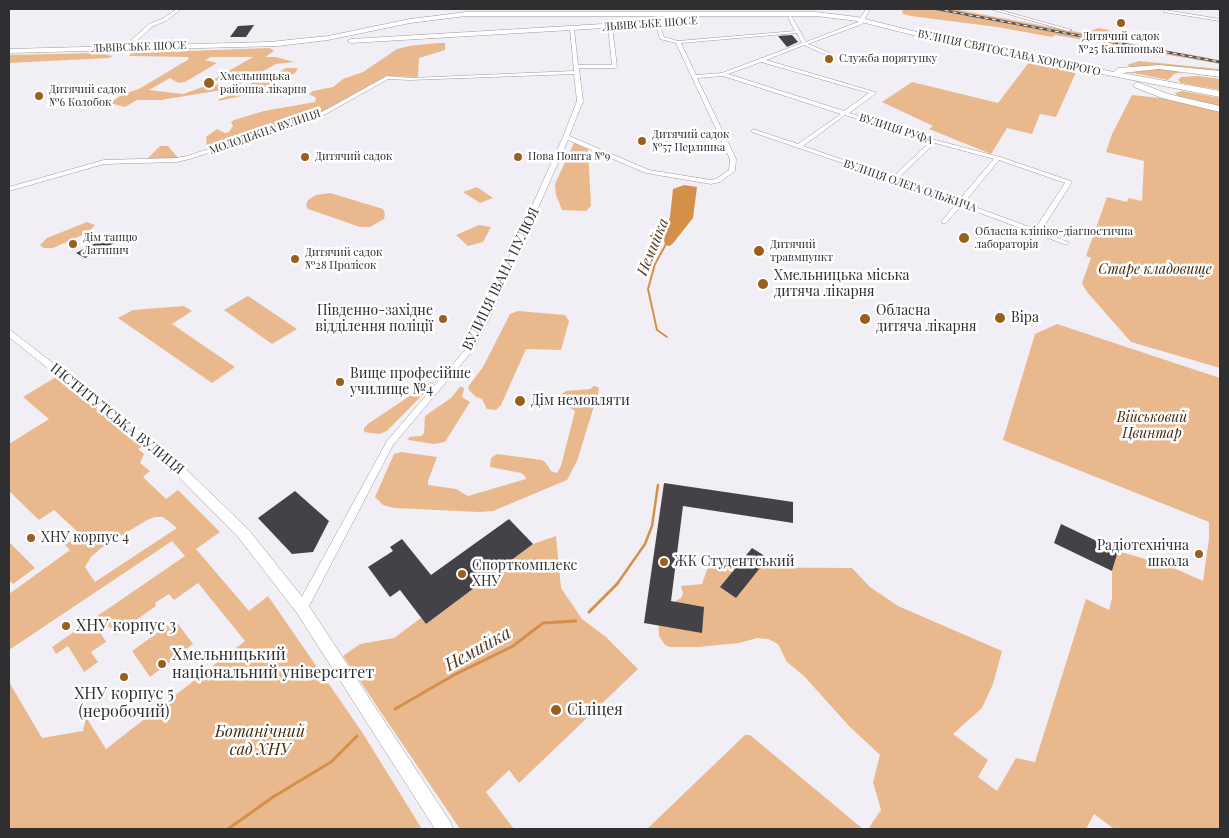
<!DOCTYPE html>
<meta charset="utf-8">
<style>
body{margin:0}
#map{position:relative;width:1229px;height:838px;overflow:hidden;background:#f1eff5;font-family:"Playfair Display",serif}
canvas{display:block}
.frame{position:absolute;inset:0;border:10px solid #2f2e30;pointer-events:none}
</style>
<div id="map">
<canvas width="1229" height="838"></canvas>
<div class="frame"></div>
</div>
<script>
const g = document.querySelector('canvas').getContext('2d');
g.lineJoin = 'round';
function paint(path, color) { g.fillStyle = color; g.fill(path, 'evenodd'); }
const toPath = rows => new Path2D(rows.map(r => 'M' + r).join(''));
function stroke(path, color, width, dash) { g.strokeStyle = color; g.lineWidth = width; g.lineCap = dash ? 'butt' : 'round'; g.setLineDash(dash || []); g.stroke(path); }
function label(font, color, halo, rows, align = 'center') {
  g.font = font + ' "Playfair Display",serif'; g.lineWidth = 5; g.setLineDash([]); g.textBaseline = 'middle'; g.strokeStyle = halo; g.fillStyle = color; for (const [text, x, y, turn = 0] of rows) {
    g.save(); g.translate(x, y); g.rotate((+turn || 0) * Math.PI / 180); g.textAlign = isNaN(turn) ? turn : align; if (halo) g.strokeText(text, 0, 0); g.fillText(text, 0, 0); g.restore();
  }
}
const green = toPath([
 [893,9,953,9,1077,32,1085,33,1099,28,1108,30,1121,35,1118,42,1204,57,1220,61,1220,64,1055,35,1052,37,997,27,911,16,903,14,902,10],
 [439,43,445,43,445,50,419,58,418,76,416,77,387,76,323,112,283,126,245,132,225,145,207,150,206,137,217,129,225,133,229,132,233,126,231,122,234,120,264,111,315,102,316,98,309,94,313,91,333,87,343,79,363,72,397,49,409,46],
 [270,48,274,51,265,57,276,57,294,62,276,64,240,84,213,80,253,57,211,57,205,60,217,63,185,82,178,83,170,78,149,90,183,94,211,84,230,86,228,89,161,100,137,100,125,107,110,103,123,94,139,89,189,59,188,57,129,56,131,53],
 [97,53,113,56,109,58,9,63,9,55],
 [1030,61,1077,70,1056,117,1040,114,1032,134,1007,128,991,154,929,129,933,126,882,102,912,82,998,103],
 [1139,61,1220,69,1220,73,1172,67,1131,67,1127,65],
 [286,68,298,68,295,73,254,93,219,101,219,99,248,89,252,82,264,81],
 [1156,68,1172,69,1220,77,1182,72,1174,74,1168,80,1128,72],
 [1181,77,1198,76,1220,79,1220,90,1181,83,1178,80],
 [1182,91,1220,98,1220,108,1188,101,1180,98,1175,93],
 [1132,95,1160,98,1158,96,1220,111,1220,368,1131,342,1087,292,1082,283,1091,258,1086,256,1107,197,1127,202,1128,198,1142,201,1144,161,1106,152,1112,134],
 [574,143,588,149,591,206,586,211,562,210,556,195,555,184],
 [160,146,168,146,179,159,145,161],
 [477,187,493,198,480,203,463,192],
 [330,193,383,209,385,214,384,219,370,227,360,227,308,209,306,205,308,200,316,195],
 [87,222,95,225,89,232,53,248,44,248,40,245,47,238],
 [479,225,491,227,483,242,468,246,456,235],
 [248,296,297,329,272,344,224,310],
 [184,306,192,311,172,324,235,367,212,383,118,318,133,310],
 [518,311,565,315,569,321,561,350,526,349,501,405,496,410,487,409,482,399,476,397,469,390,468,387,483,367,510,314],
 [1057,324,1220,378,1220,829,1114,829,1094,814,1086,829,868,829,881,810,873,782,880,755,849,726,804,676,787,662,778,644,768,639,757,638,739,643,698,647,670,647,665,645,659,636,658,614,662,609,681,598,683,594,681,586,702,584,708,567,852,568,870,587,898,606,1002,651,993,684,982,708,953,734,988,760,978,777,997,791,1016,758,1035,762,1086,599,1109,610,1112,598,1112,571,1118,551,1169,566,1203,581,1209,539,1209,522,1003,440,1035,334],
 [56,377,143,446,138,449,144,454,140,463,150,471,143,477,166,499,178,490,220,532,196,549,249,611,268,596,362,732,422,829,9,829,9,682,42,738,83,731,86,717,106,749,245,641,198,583,174,600,169,594,155,603,156,606,115,635,109,626,100,632,106,642,91,652,98,662,84,672,68,646,56,654,52,647,185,556,172,541,9,650,9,594,70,550,65,545,80,534,54,510,39,520,9,491,9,444,49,419,23,397],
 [155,517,163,517,177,528,95,582,85,567,91,557,101,548,147,520],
 [431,382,434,383,387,431,379,434,364,432,364,428,369,423],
 [594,386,598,387,599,390,577,461,567,480,493,511,479,512,394,508,383,505,375,497,394,454,401,452,437,457,428,481,428,485,456,489,468,496,526,479,525,476,521,473,490,467,491,458,497,454,542,460,546,463,551,471,557,473,561,466,575,411,560,401,560,395,566,391,590,389],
 [460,387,463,387,464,389,462,397,470,402,445,442,434,444,408,440,409,437,421,436,424,433,425,416,451,398],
 [556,536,561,588,582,619,606,637,638,669,519,783,509,770,486,792,514,829,460,829,343,656,360,644,394,638,421,618,426,624,533,544],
 [9,542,35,568,13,584,9,580],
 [175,620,193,644,150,677,132,651],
 [745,735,750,735,863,829,647,829]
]);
const water = toPath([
 [684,185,697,187,693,218,674,242,670,246,665,245,663,234,670,217,673,189]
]);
const streamFar2 = toPath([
 [666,244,655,264,648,289,657,330,667,337]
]);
const streamFar1 = toPath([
 [617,584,645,544,652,526,658,485]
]);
const stream = toPath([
 [589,612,618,583],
 [395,709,454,675,513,646,543,623,576,621],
 [228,829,273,797,331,762,357,736]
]);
const building = toPath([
 [254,25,246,37,230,37,238,26],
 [792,35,798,42,787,47,778,36],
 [115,233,124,238,85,258,76,253],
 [664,483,793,502,793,523,683,506,671,601,704,607,702,633,644,623],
 [295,491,329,521,313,552,292,554,258,518],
 [509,519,533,544,426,624,400,590,390,597,368,567,393,551,390,547,402,539,431,575],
 [1061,524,1118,551,1112,571,1054,543],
 [752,548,768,558,736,598,720,587]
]);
const minor = toPath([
 [177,9,181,9,166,21,153,26,129,48,125,48,125,46,149,24,162,19,177,9],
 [866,9,870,9,862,24,808,44,830,53,830,55,826,55,804,45,766,60,875,92,875,94,849,113,920,136,1000,157,1071,181,1072,182,1041,231,1068,242,1068,244,1064,244,961,206,946,223,942,223,942,221,956,204,892,180,752,132,752,130,756,130,798,144,841,114,723,76,697,78,736,159,735,171,720,182,711,184,646,173,568,140,491,315,473,350,393,445,306,612,302,613,298,612,297,608,298,604,387,441,466,349,483,315,563,137,577,101,574,74,410,80,388,79,324,115,190,159,176,162,104,164,9,191,9,187,104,160,176,158,187,156,320,113,387,76,410,78,574,71,570,29,572,28,574,29,578,65,612,65,608,26,610,25,612,26,617,67,615,68,579,68,583,101,569,136,649,170,711,180,716,179,729,170,730,159,676,43,660,39,655,22,659,23,664,37,678,41,795,31,788,17,790,16,792,17,806,42,858,22,866,9],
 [797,33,802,43,722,73,696,75,681,43,797,33],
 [761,62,869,93,844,111,728,74,761,62],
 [845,115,916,138,930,142,893,177,803,146,845,115],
 [935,143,994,159,958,201,898,178,935,143],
 [999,160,1065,183,1035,229,964,203,999,160],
 [990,9,996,9,1072,30,1068,31,990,9],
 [1165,10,1220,19,1220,21,1164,12,1165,10]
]);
const tertiary = toPath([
 [9,329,169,453,248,529,307,603,451,823,453,829,435,829,297,613,238,537,161,459,9,337,9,329]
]);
const primary = toPath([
 [466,12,816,12,857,17,953,41,1114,72,1118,68,1159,65,1220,71,1220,77,1159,69,1122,73,1220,91,1220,97,953,45,857,21,816,16,466,16,410,23,328,40,278,46,9,53,9,49,269,42,328,36,410,19,466,12],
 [670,20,674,22,673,24,351,43,347,41,351,39,670,20],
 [1137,82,1168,94,1220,106,1220,112,1162,98,1134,87,1133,85,1137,82]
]);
const rail = toPath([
 [937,9,1220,62]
]);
const markers = [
 [1121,23,5,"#995f1d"],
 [829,59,5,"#995f1d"],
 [209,83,6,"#995f1d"],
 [39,96,5,"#995f1d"],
 [642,141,5,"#995f1d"],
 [305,157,5,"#995f1d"],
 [518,157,5,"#995f1d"],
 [964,238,6,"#995f1d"],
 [73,244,5,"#995f1d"],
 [759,251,6,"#995f1d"],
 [295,259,5,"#995f1d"],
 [763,284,6,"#995f1d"],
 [1000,318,6,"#995f1d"],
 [443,319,5,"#995f1d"],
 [865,319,6,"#995f1d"],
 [340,382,5,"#995f1d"],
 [520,401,6,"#995f1d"],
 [31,538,5,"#995f1d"],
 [1199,554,5,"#995f1d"],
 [664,562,5,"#995f1d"],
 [462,574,5,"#995f1d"],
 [66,626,5,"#995f1d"],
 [162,664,5,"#995f1d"],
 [124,677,5,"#995f1d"],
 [556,710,6,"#995f1d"]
];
const farStreetnames = [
 ["ЛЬВІВСЬКЕ ШОСЕ",650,24,-4],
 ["ЛЬВІВСЬКЕ ШОСЕ",139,47,-2],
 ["ВУЛИЦЯ СВЯТОСЛАВА ХОРОБРОГО",1009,53,12],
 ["ВУЛИЦЯ РУФА",896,129,18],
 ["МОЛОДІЖНА ВУЛИЦЯ",265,132,-19],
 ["ВУЛИЦЯ ОЛЕГА ОЛЬЖИЧА",910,186,19]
];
const farPoinames = [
 ["Дитячий садок",1121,37,"center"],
 ["№25 Калинонька",1121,50,"center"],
 ["Служба порятунку",839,59],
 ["Хмельницька",220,77],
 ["районна лікарня",220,90],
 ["Дитячий садок",49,90],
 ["№6 Колобок",49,103],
 ["Дитячий садок",652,135],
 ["№57 Перлинка",652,148],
 ["Дитячий садок",315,157],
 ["Нова Пошта №9",528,157],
 ["Обласна клініко-діагностична",975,232],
 ["лабораторія",975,245],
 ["Дім танцю",83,238],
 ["Латинич",83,251],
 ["Дитячий",770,245],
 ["травмпункт",770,258],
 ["Дитячий садок",305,253],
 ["№28 Пролісок",305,266]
];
const parkNames = [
 ["Старе кладовище",1155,270],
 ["Військовий",1152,418],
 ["Цвинтар",1152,434]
];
const poiNames = [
 ["Хмельницька міська",774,276],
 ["дитяча лікарня",774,292],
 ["Південно-західне",433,311,"right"],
 ["відділення поліції",433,327,"right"],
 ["Обласна",876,311],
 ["дитяча лікарня",876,327],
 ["Віра",1011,318],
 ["Вище професійше",350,374],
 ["училище №4",350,390],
 ["Дім немовляти",531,401],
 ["ХНУ корпус 4",41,538],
 ["Радіотехнічна",1189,546,"right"],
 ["школа",1189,562,"right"],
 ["ЖК Студентський",674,562],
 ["Спорткомплекс",472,566],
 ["ХНУ",472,582]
];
const streetNames = [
 ["ВУЛИЦЯ ІВАНА ПУЛЮЯ",501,279,-64],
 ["ІНСТИТУТСЬКА ВУЛИЦЯ",117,419,39]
];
const waterNames = [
 ["Немийка",653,247,-68]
];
const nearPoinames = [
 ["ХНУ корпус 3",76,626],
 ["Хмельницький",172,655],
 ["національний університет",172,673],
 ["ХНУ корпус 5",124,694,"center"],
 ["(неробочий)",124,712,"center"],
 ["Сіліцея",567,710]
];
const nearParknames = [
 ["Ботанічний",260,732],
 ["сад ХНУ",260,750]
];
const nearWaternames = [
 ["Немийка",478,649,-29]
];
paint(green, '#e9b98d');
paint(water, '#d49048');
stroke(streamFar2, '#d49048', 2);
stroke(streamFar1, '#d49048', 2.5);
stroke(stream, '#d49048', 3);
paint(building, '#444247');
stroke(minor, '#9b999e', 1);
stroke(tertiary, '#9b999e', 1);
stroke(primary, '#9b999e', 1);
paint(minor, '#fff');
paint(tertiary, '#fff');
paint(primary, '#fff');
stroke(rail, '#575658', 2.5);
stroke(rail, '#fff', 1, [4]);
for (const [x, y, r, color] of markers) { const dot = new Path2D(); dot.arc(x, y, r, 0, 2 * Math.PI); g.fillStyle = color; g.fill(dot); stroke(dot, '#fff', 2); }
label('11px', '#2f2e30', '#fff', farStreetnames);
label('11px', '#2f2e30', '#fff', farPoinames, 'left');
label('italic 14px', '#422707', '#fff', parkNames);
label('14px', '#2f2e30', '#fff', poiNames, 'left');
label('14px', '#2f2e30', '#fff', streetNames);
label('italic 15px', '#55381a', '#fff', waterNames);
label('16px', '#2f2e30', '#fff', nearPoinames, 'left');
label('italic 16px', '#422707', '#fff', nearParknames);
label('italic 18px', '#55381a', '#fff', nearWaternames);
</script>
